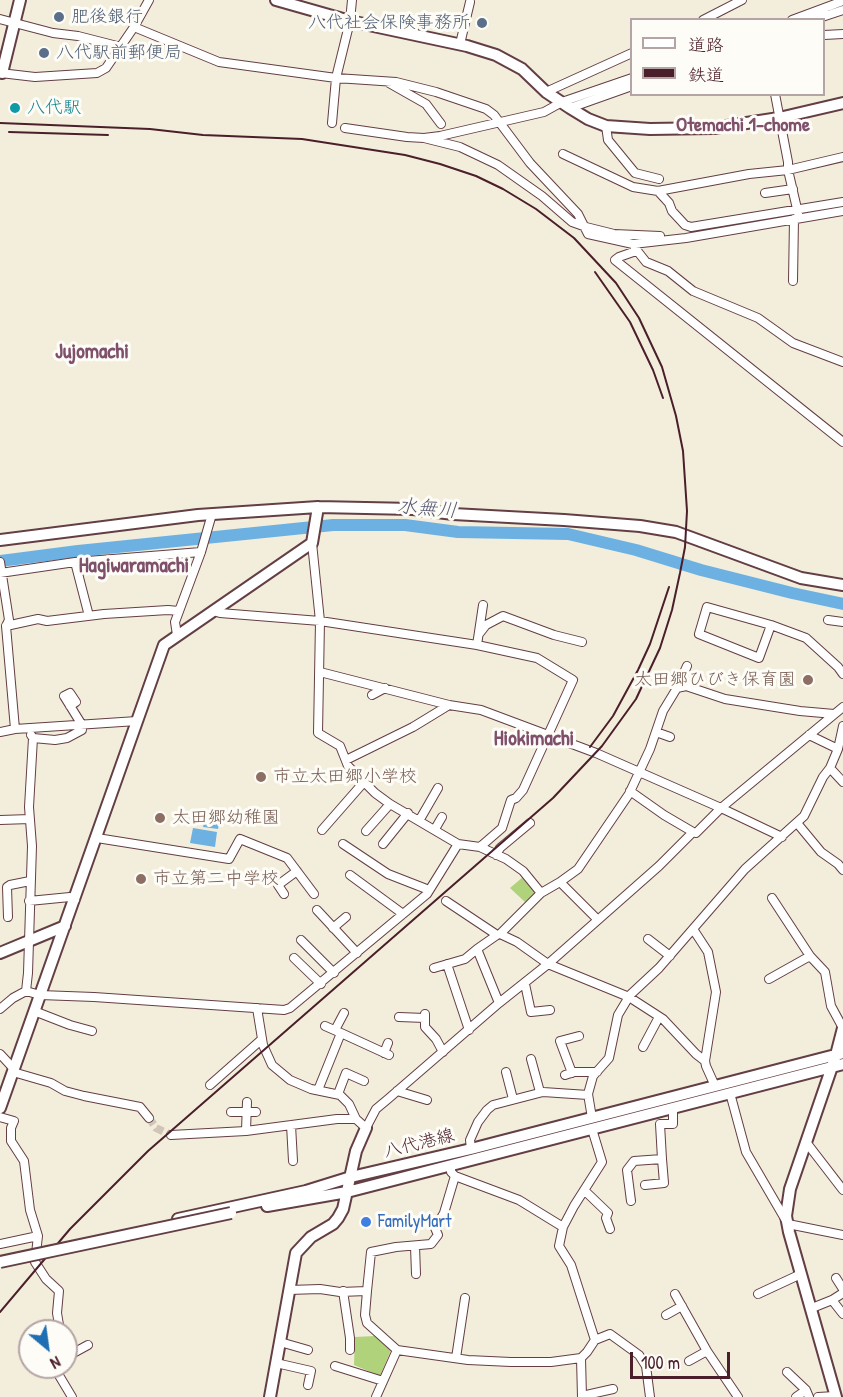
<!DOCTYPE html>
<meta charset="utf-8">
<style>
body{margin:0}
#map{position:relative;width:843px;height:1397px;overflow:hidden;background:#f3eedb;font-family:"Patrick Hand","Klee One",sans-serif}
canvas{display:block}
.legend{position:absolute;left:630px;top:18px;width:195px;height:78px;box-sizing:border-box;background:#fdfcf7;border:2px solid #b5a4a5;margin:0;padding:8px 10px;list-style:none;font-size:18px;color:#4a1f2b}
.legend li{display:flex;align-items:center;gap:12px;height:30px}
.legend b{width:30px;border:2px solid #b5a4a5}
.north{position:absolute;left:18px;top:1319px;width:60px;height:60px;box-sizing:border-box;background:#fdfcf7;border:2px solid #b5a4a5;border-radius:50%;rotate:151deg;font-size:16px;font-weight:700;line-height:24px;text-align:center;color:#4a1f2b}
.north::after{content:'';display:block;margin:auto;width:21px;height:27px;background:#1f6fb2;clip-path:polygon(50% 0,100% 100%,50% 72%,0 100%)}
.scale{position:absolute;left:630px;top:1352px;width:100px;height:27px;box-sizing:border-box;border:3px solid #4a1f2b;border-top:0;padding-left:8px;font-size:18px;line-height:21px;white-space:nowrap;color:#4a1f2b;-webkit-text-stroke:4px #fdfcf7;paint-order:stroke}
</style>
<div id="map">
<canvas width="843" height="1397"></canvas>
<ul class="legend">
<li><b style="height:8px;background:#fff"></b>道路</li>
<li><b style="height:8px;background:#4a1f2b"></b>鉄道</li>
</ul>
<div class="north">N</div>
<div class="scale">100 m</div>
</div>
<script>
const g = document.querySelector('canvas').getContext('2d');
g.lineJoin = 'round';
function paint(path, color) { g.fillStyle = color; g.fill(path, 'evenodd'); }
const toPath = rows => new Path2D(rows.map(r => 'M' + r).join(''));
function stroke(path, color, width, dash) { g.strokeStyle = color; g.lineWidth = width; g.lineCap = dash ? 'butt' : 'round'; g.setLineDash(dash || []); g.stroke(path); }
function label(font, color, halo, rows, align = 'center') {
  g.font = font + ' "Patrick Hand","Klee One",sans-serif'; g.lineWidth = 6; g.setLineDash([]); g.textBaseline = 'middle'; g.strokeStyle = halo; g.fillStyle = color; for (const [text, x, y, turn = 0] of rows) {
    g.save(); g.translate(x, y); g.rotate((+turn || 0) * Math.PI / 180); g.textAlign = isNaN(turn) ? turn : align; if (halo) g.strokeText(text, 0, 0); g.fillText(text, 0, 0); g.restore();
  }
}
const green = toPath([
 [523,877,531,884,536,894,526,903,510,888],
 [375,1336,391,1350,380,1376,354,1365,355,1337]
]);
const water = toPath([
 [205,817,220,819,218,829,203,827],
 [193,828,217,832,215,847,190,843]
]);
const river = toPath([
 [0,561,78,551,333,525,405,525,458,532,568,534,636,550,701,570,792,593,843,604]
]);
const streetTunnel = toPath([
 [149,1118,156,1128,171,1135]
]);
const street = toPath([
 [0,19,53,33,78,36,121,47],
 [703,20,742,0],
 [792,20,843,1],
 [813,20,843,10],
 [134,27,219,62,336,78,396,82,436,92,486,109,494,115,530,163,578,214,588,234,633,244,686,238,843,211],
 [824,35,843,34],
 [460,44,470,2],
 [0,73,35,77,97,73,106,68,134,27,149,0],
 [389,83,426,104,441,124],
 [546,92,632,53],
 [775,94,788,162,788,170,798,213],
 [570,108,632,86],
 [332,123,336,78,350,21,352,0],
 [606,126,608,140,635,173,659,179],
 [345,128,407,137,424,138,440,136,544,112,562,102,632,78],
 [424,138,460,147,498,165,542,196,572,222,586,227,614,234,660,236],
 [563,154,633,187,658,191,749,174,788,170,843,157],
 [658,191,669,203,672,211,685,225,691,227,843,202],
 [765,193,793,189],
 [635,248,646,262,668,271,693,291,758,318,793,343,843,362],
 [636,251,619,257,615,260,843,442],
 [793,281,794,219],
 [312,543,320,621,318,733,340,746,348,766,375,793,390,804,458,844,480,847,506,859,523,871,541,893,560,882,598,920],
 [0,562,9,620,6,626,15,729],
 [75,562,89,616],
 [0,573,75,562,201,552],
 [213,611,220,613,320,621,477,645,537,658,573,680,523,790,516,798,511,800,502,828,480,847],
 [828,620,843,622],
 [771,625,759,658,699,634,707,607,771,625,806,638,838,667,843,674],
 [6,626,38,619,47,621,104,614,168,610,179,611],
 [479,634,486,625,503,616,554,635,582,642],
 [177,635,175,622,201,552,212,514],
 [477,645,483,605],
 [320,672,449,705,481,710,596,753,721,808,782,837],
 [677,688,687,666],
 [372,695,385,688],
 [0,732,15,729,137,721],
 [656,732,670,737],
 [31,735,33,738,55,740,67,738,82,730,82,725,64,696,70,693,76,702,70,706],
 [809,735,838,749],
 [346,760,413,727,449,705],
 [830,768,843,782],
 [630,791,664,815,693,832],
 [0,820,30,819],
 [419,821,438,788],
 [797,823,821,852,838,864,843,870],
 [435,829,442,817],
 [322,830,364,782],
 [366,831,390,804],
 [97,838,229,859,240,839,287,858,314,894],
 [343,844,388,874,429,890],
 [383,844,408,813],
 [496,855,500,848,530,823],
 [350,875,403,914],
 [560,882,578,869,629,794,650,749,663,711,677,688,686,686,725,699,800,711,834,714],
 [284,894,278,885,297,871],
 [772,898,810,956,825,972,831,1006,843,1028],
 [29,901,70,897,75,900],
 [446,901,497,935,500,934,517,942,548,964,629,997,663,1019,696,1054,705,1061],
 [317,910,357,953],
 [8,917,7,887,10,885,30,881],
 [333,928,346,917],
 [693,929,708,952,716,992,705,1061,706,1066,715,1086],
 [500,934,541,893],
 [648,939,670,956],
 [301,940,334,973],
 [477,949,497,935],
 [294,958,321,984],
 [447,964,469,1030],
 [434,968,465,959,477,949,499,1003],
 [769,979,810,956],
 [525,984,531,1012,550,1010],
 [26,991,40,995,94,997,284,1010,290,1008,427,894,458,844],
 [257,1008,263,1045,272,1065,290,1080,311,1089,340,1095,349,1104,356,1119,366,1128,376,1109,388,1099,499,1003,548,964,659,866,693,832,696,833,721,808,843,707],
 [0,1009,13,998,26,991,28,973,32,846,29,807,33,738],
 [34,1011,70,1025,92,1031],
 [425,1014,425,1027,436,1039,443,1052],
 [399,1017,425,1018],
 [335,1030,344,1013],
 [341,1033,389,1055],
 [643,1047,659,1017],
 [384,1053,388,1043],
 [0,1054,14,1069],
 [531,1059,540,1092],
 [13,1072,51,1083,65,1091,84,1096,140,1107,149,1118],
 [506,1072,513,1099],
 [572,1073,560,1041,579,1036],
 [565,1075,574,1072,597,1072],
 [210,1085,261,1040],
 [318,1090,341,1033,325,1026],
 [397,1091,427,1100],
 [730,1093,746,1152,788,1224,843,1235],
 [338,1094,346,1073,364,1081],
 [231,1112,256,1112],
 [0,1117,14,1121,11,1128,11,1141,24,1161,30,1210,38,1236,35,1262,46,1279,59,1291,57,1313,60,1331],
 [592,1118,588,1094,593,1076,609,1058,618,1015,630,995,659,968,745,869,804,816,823,777,830,768,838,749,843,726],
 [291,1125,293,1161],
 [592,1129,602,1162,574,1206,563,1227,559,1246,571,1265,595,1340,610,1334,639,1355,646,1366,650,1397],
 [246,1131,247,1102],
 [171,1135,246,1131,337,1119,356,1119],
 [806,1142,843,1190],
 [471,1149,470,1140,478,1122,487,1110,493,1105,543,1092,588,1095],
 [451,1165,451,1172,455,1176,519,1200,563,1227],
 [645,1185,664,1183,662,1159],
 [585,1191,608,1213,606,1218,610,1229],
 [631,1201,627,1170,634,1161,662,1159,660,1124,673,1124,673,1108],
 [0,1244,38,1236],
 [415,1246,416,1274],
 [836,1278,843,1289],
 [289,1290,320,1289,340,1292,367,1291,365,1315,367,1323,397,1350,468,1360,511,1362,551,1362,581,1358,582,1397],
 [343,1291,350,1338,350,1350],
 [367,1291,371,1252,396,1247,431,1244,438,1235,435,1228,444,1213,455,1176],
 [675,1294,707,1351,738,1397],
 [758,1294,801,1274],
 [832,1300,843,1314],
 [812,1308,832,1300,843,1293],
 [666,1315,682,1306],
 [280,1342,308,1350],
 [66,1357,88,1345],
 [456,1358,465,1298],
 [581,1358,587,1352,595,1340],
 [689,1361,707,1351],
 [276,1363,311,1371,308,1385],
 [335,1366,383,1381],
 [54,1367,72,1397],
 [787,1372,806,1390,809,1397],
 [582,1396,613,1389],
 [376,1397,397,1350],
 [796,1397,806,1390],
 [818,1397,835,1396]
]);
const secondary = toPath([
 [276,0,350,21,467,46,496,55,522,69,546,92,570,108,588,119,606,126,650,129,714,128,779,118,843,103],
 [2,73,20,0],
 [0,540,198,515,318,507,413,509,453,514,564,520,640,526,676,532,801,578,843,585],
 [0,953,65,926],
 [0,1108,164,645,312,543,318,507],
 [267,1206,347,1192,843,1064],
 [178,1219,306,1191,351,1177,471,1149,843,1053],
 [270,1397,296,1253,311,1237,333,1224,338,1218,343,1209,356,1151,366,1128],
 [836,1397,789,1232,786,1216,790,1189,836,1055,843,1028]
]);
const rail = toPath([
 [0,123,150,129,203,135,302,139,405,155,440,164,476,176,503,189,536,209,574,238,616,283,639,318,662,367,676,416,683,451,687,511,685,547,680,573,672,610,660,648,636,699,602,746,553,798,148,1151,70,1229,0,1312],
 [9,132,108,135],
 [595,272,630,322,653,370,663,398],
 [590,747,613,716,638,670,650,644,669,587]
]);
const secondaryBridge = toPath([
 [0,1262,231,1213]
]);
const markers = [
 [59,17,6,"#5c6f8a"],
 [482,23,6,"#5c6f8a"],
 [44,53,6,"#5c6f8a"],
 [15,108,6,"#0f9aa8"],
 [808,680,6,"#8d6e63"],
 [261,777,6,"#8d6e63"],
 [160,818,6,"#8d6e63"],
 [141,879,6,"#8d6e63"],
 [366,1222,6,"#3f7fe0"]
];
const serviceNames = [
 ["肥後銀行",71,17],
 ["八代社会保険事務所",470,23,"right"],
 ["八代駅前郵便局",56,53]
];
const cultureNames = [
 ["八代駅",27,108]
];
const educationNames = [
 ["太田郷ひびき保育園",796,680,"right"],
 ["市立太田郷小学校",273,777],
 ["太田郷幼稚園",172,818],
 ["市立第二中学校",153,879]
];
const streetNames = [
 ["八代港線",419,1144,-14]
];
const shopNames = [
 ["FamilyMart",378,1222]
];
const neighbourhoodNames = [
 ["Otemachi 1-chome",743,126]
];
const waterNames = [
 ["水無川",427,509,5]
];
const quarterNames = [
 ["Jujomachi",92,352],
 ["Hagiwaramachi",134,566],
 ["Hiokimachi",534,739]
];
paint(green, '#b0d27a');
paint(water, '#6db1e2');
stroke(river, '#6db1e2', 12);
stroke(streetTunnel, '#d1c5b8', 8, [8, 4]);
stroke(street, '#633e45', 10);
stroke(secondary, '#633e45', 14);
stroke(street, '#fff', 8);
stroke(secondary, '#fff', 10);
stroke(rail, '#4a1f2b', 2);
stroke(secondaryBridge, '#633e45', 14, []);
stroke(secondaryBridge, '#fff', 10);
for (const [x, y, r, color] of markers) { const dot = new Path2D(); dot.arc(x, y, r, 0, 2 * Math.PI); g.fillStyle = color; g.fill(dot); stroke(dot, '#fdfcf7', 2); }
label('18px', '#4e5e75', '#fdfcf7', serviceNames, 'left');
label('18px', '#0d838f', '#fdfcf7', cultureNames, 'left');
label('18px', '#785e54', '#fdfcf7', educationNames, 'left');
label('18px', '#4a1f2b', '#fdfcf7', streetNames);
label('18px', '#366cbe', '#fdfcf7', shopNames, 'left');
label('bold 20px', '#7f506b', '#fdfcf7', neighbourhoodNames);
label('italic 20px', '#585974', '#fdfcf7', waterNames);
label('bold 21px', '#7f506b', '#fdfcf7', quarterNames);
</script>
